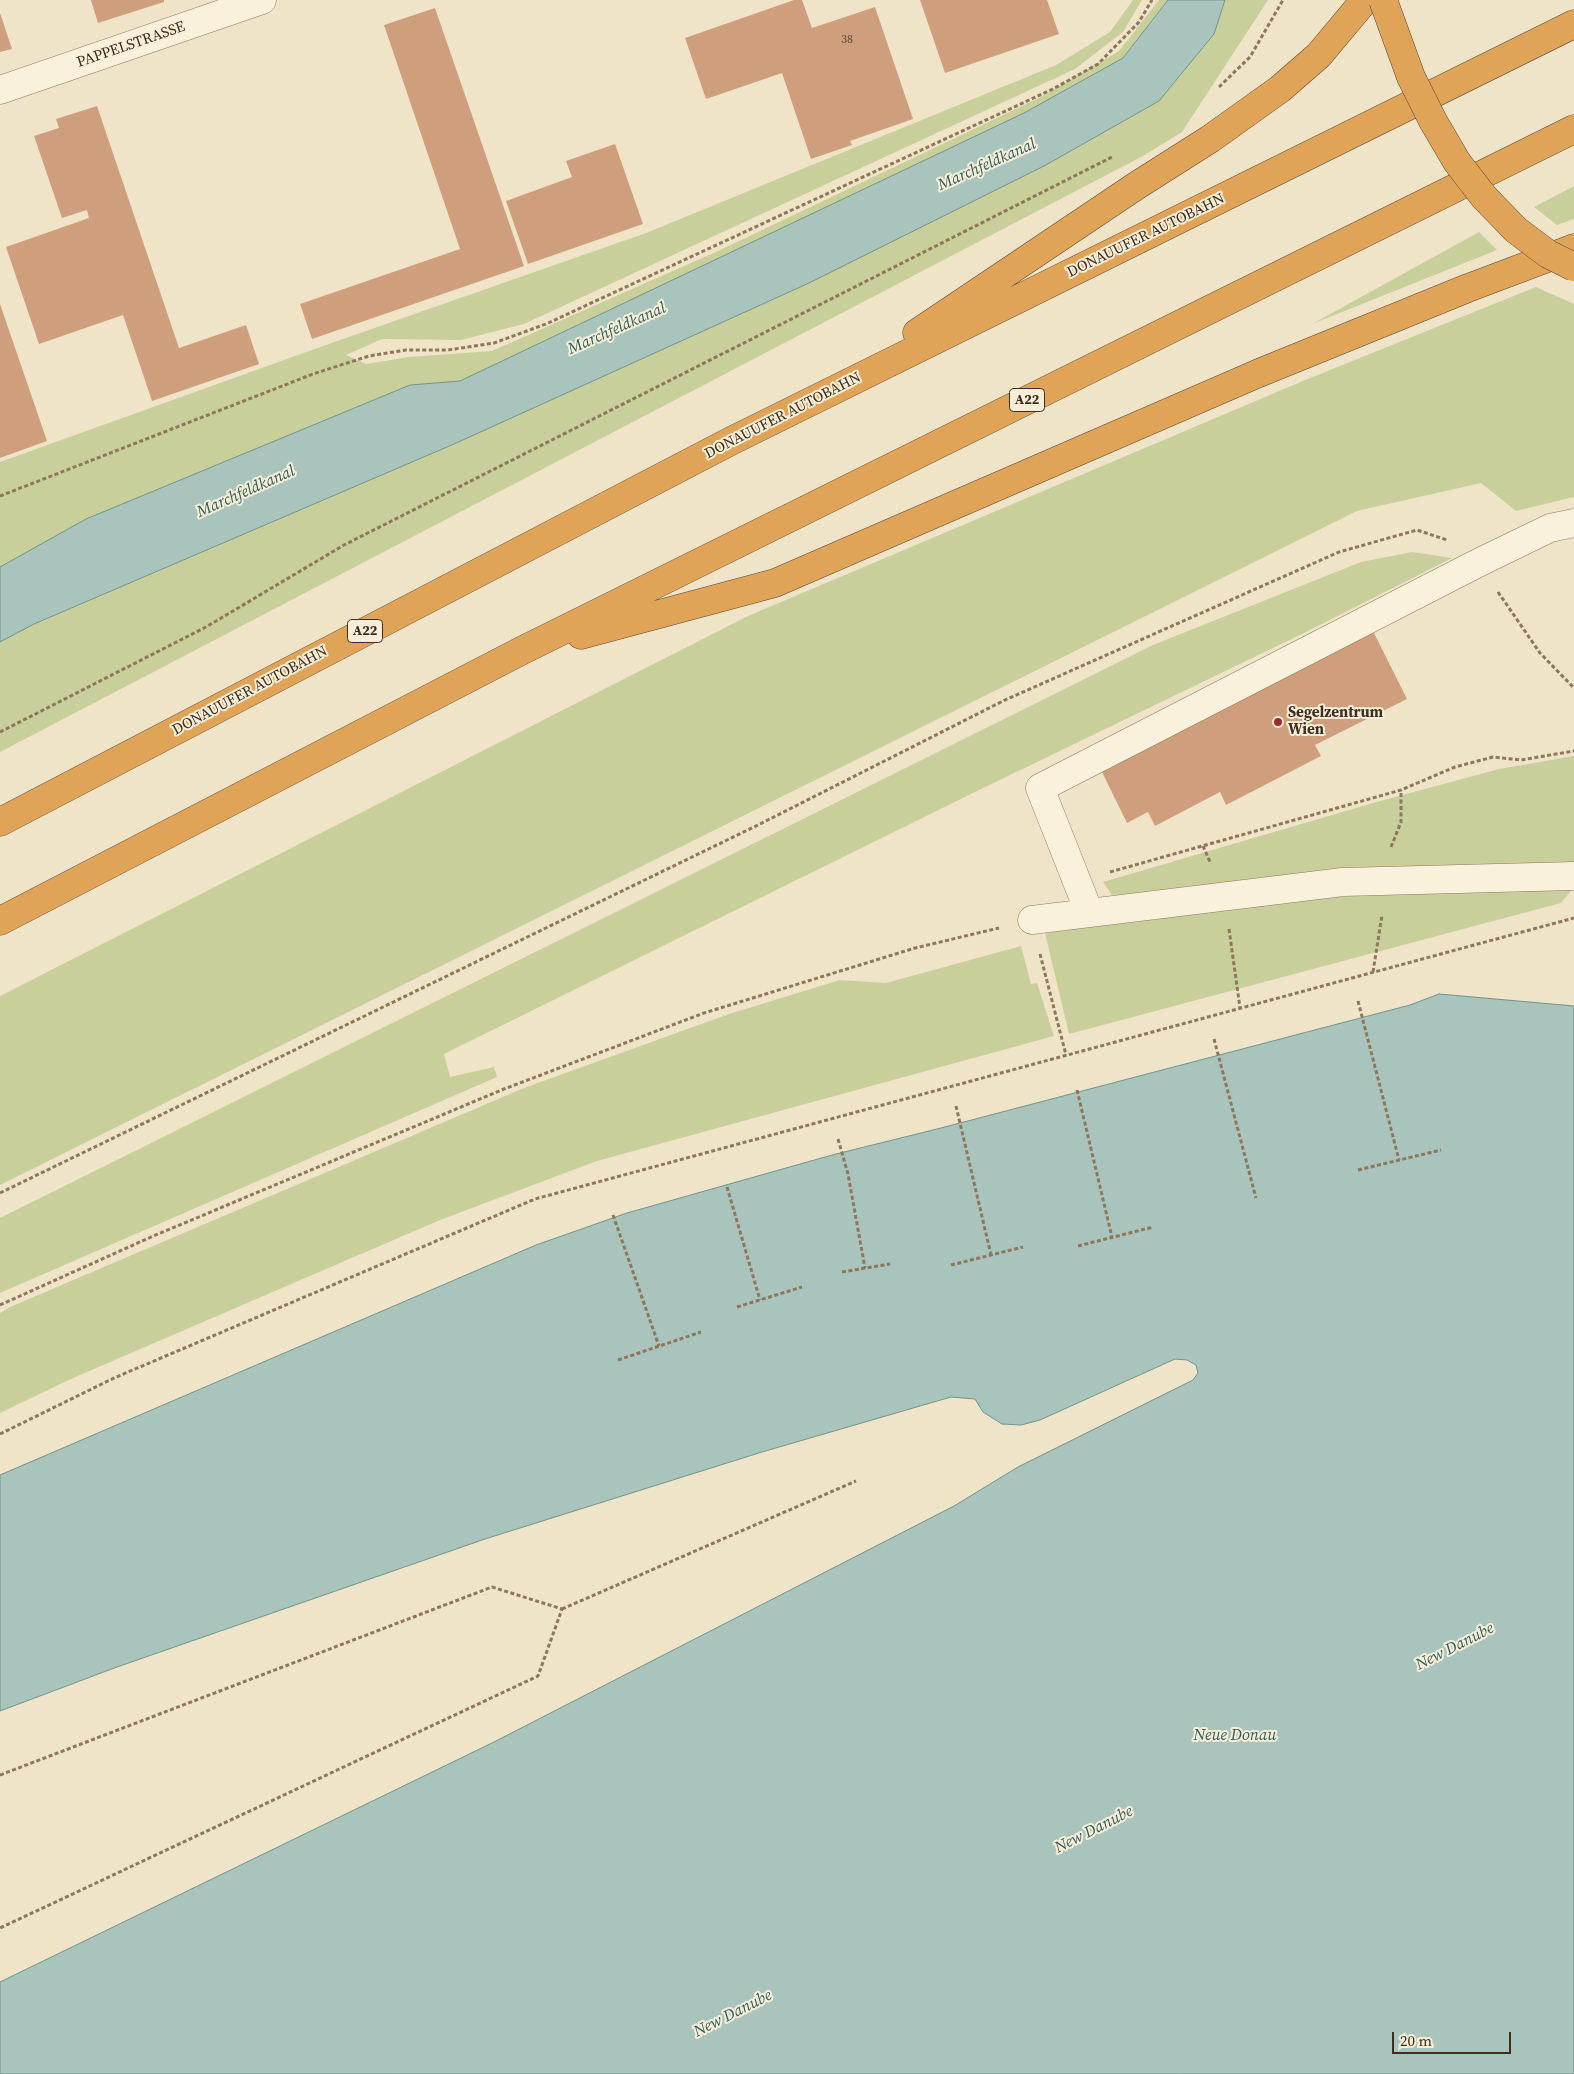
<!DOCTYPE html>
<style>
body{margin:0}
#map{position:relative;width:1574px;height:2074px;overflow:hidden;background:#f0e4c8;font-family:"Source Serif 4",serif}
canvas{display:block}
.scale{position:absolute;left:1392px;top:2032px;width:119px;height:22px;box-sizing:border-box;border:2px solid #3d2e20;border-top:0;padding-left:6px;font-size:15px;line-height:18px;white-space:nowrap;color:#3d2e20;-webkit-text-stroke:4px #f7eed8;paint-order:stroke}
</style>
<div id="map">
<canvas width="1574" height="2074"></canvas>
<div class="scale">20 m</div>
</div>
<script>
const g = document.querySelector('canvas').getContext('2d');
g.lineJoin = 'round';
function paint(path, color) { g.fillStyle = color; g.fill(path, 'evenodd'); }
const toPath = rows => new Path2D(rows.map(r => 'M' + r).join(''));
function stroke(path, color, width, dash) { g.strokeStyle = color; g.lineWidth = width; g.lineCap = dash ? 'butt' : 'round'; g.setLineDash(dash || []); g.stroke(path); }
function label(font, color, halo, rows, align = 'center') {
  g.font = font + ' "Source Serif 4",serif'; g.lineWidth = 4; g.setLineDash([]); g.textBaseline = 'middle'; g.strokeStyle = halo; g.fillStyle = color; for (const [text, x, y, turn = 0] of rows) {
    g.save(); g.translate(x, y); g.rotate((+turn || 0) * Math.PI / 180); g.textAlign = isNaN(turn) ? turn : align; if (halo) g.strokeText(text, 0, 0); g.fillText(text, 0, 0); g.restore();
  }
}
const green = toPath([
 [1133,0,1142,0,1123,32,1075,69,524,324,461,340,382,339,346,355,366,364,409,357,492,351,718,251,1039,98,1119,51,1159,0,1168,0,1123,58,1024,113,460,381,410,385,86,519,0,567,0,462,323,346,646,233,1056,65,1110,32],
 [1225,0,1268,0,1182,132,1143,156,0,752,0,642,34,624,454,444,809,283,1044,166,1159,101,1214,34],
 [1574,186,1574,219,1557,225,1534,207],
 [1479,232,1497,250,1312,324],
 [1536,287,1574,304,1574,497,1516,511,1481,483,1357,511,0,1185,0,996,748,616,1310,378],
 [1412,552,1452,558,1306,632,977,791,444,1054,450,1077,494,1067,497,1077,0,1293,0,1218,1153,645,1361,562],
 [1574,756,1574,867,1178,893,1112,895,1103,882,1373,803,1499,769],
 [1562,882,1571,891,1561,903,1069,1034,1045,933,1264,902],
 [1021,946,1031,984,1037,983,1054,1036,597,1161,440,1220,73,1378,0,1413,0,1313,10,1307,524,1088,729,1014,840,980,886,983]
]);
const water = toPath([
 [1168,0,1225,0,1214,34,1159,101,1044,166,809,283,454,444,34,624,0,642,0,567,86,519,410,385,460,381,1024,113,1123,58,1168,0],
 [1439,994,1574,1006,1574,2074,0,2074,0,1982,494,1742,954,1506,1018,1467,1193,1380,1198,1373,1196,1365,1187,1360,1175,1359,1040,1420,1021,1425,1002,1424,983,1412,975,1399,951,1397,762,1452,485,1539,117,1667,0,1711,0,1475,536,1245,627,1213,832,1155,941,1128,1410,1005,1439,994]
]);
const building = toPath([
 [91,0,164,0,164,2,98,23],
 [794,0,802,0,812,28,875,7,913,119,850,141,852,145,811,159,782,73,706,99,685,38],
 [920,0,1047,0,1059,34,945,73],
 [435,8,524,266,312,339,300,304,460,249,384,25],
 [0,13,12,49,0,52],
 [97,106,179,348,246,325,259,364,152,401,123,315,39,344,6,247,89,218,87,210,62,218,34,136,59,128,56,119],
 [615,144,643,224,528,264,506,201,572,177,566,161],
 [0,304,47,441,0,458],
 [1373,631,1407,699,1315,745,1321,756,1226,805,1220,792,1155,826,1148,812,1127,823,1101,770]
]);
const path = toPath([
 [1219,87,1250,57,1283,0],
 [0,496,313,374,369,356,406,350,448,350,494,343,546,324,1053,89,1098,64,1139,22,1152,0],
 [1498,592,1540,653,1574,688],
 [0,732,206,627,344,545,1114,156],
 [1203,846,1211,864],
 [1391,847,1401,822,1401,790],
 [1110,872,1401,790,1455,767,1493,757,1521,760,1574,751],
 [1229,929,1240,1008],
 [1040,954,1066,1055],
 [1373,972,1382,915],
 [1358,1001,1399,1160],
 [1214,1039,1256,1198],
 [1077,1090,1112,1237],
 [956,1106,991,1255],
 [838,1139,848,1174,865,1268],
 [1358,1170,1441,1150],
 [727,1187,760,1300],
 [0,1193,758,825,1005,700,1339,552,1417,530,1447,540],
 [613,1215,659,1346],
 [1078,1246,1153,1227],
 [951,1265,1023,1247],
 [842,1272,890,1264],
 [0,1305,151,1237,504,1089,704,1013,915,948,999,928],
 [737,1307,802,1287],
 [618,1360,701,1332],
 [0,1434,114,1378,535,1199,1574,918],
 [562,1609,856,1481],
 [0,1775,492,1587,562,1609,538,1676,0,1928]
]);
const minor = toPath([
 [0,90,262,0],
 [1089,912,1040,788,1478,563,1550,528,1574,523],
 [1032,920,1343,882,1574,876]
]);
const highway = toPath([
 [917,333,1136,186,1210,139,1280,89,1319,55,1365,0],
 [581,635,775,583,1259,373,1468,288,1574,248],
 [0,822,731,441,1574,24],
 [0,921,521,651,1574,129]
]);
const highwayBridge = toPath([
 [1383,0,1411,77,1433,121,1457,162,1484,197,1516,230,1548,254,1574,267]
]);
const markers = [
 [1278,722,5,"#9e2a2b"]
];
const numberNames = [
 ["38",847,40]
];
const shields = [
 [1027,400,35],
 [365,631,35]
];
const shieldNames = [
 ["A22",1027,400],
 ["A22",365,631]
];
const streetNames = [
 ["PAPPELSTRASSE",131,45,-19],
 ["DONAUUFER AUTOBAHN",1146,236,-26],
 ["DONAUUFER AUTOBAHN",783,416,-27],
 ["DONAUUFER AUTOBAHN",250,691,-28]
];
const poiNames = [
 ["Segelzentrum",1288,713],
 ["Wien",1288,730]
];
const waterNames = [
 ["Marchfeldkanal",987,165,-24],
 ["Marchfeldkanal",617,329,-24],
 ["Marchfeldkanal",246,492,-24],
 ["New Danube",1455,1647,-27],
 ["Neue Donau",1235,1736],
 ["New Danube",1094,1830,-27],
 ["New Danube",733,2014,-27]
];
paint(green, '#c9cf9b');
paint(water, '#a9c4bc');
stroke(water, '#6f938a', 1);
paint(building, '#cf9f7d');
stroke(minor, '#8d765c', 29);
stroke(highway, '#5b4430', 29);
stroke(path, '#8d765c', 3, [4, 2.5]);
stroke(minor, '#faf1dc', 28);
stroke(highway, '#e0a458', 28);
stroke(highwayBridge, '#5b4430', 29, []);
stroke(highwayBridge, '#e0a458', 28);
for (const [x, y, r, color] of markers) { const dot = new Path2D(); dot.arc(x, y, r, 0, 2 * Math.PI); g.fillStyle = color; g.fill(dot); stroke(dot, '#f7eed8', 2); }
label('12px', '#624a37', null, numberNames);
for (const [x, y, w] of shields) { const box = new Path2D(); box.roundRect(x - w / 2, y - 11.5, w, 23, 4); g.fillStyle = '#f7eed8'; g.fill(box); stroke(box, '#3d2e20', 1); }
label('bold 14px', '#3d2e20', null, shieldNames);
label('15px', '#3d2e20', '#f7eed8', streetNames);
label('bold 15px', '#3d2e20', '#f7eed8', poiNames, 'left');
label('italic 16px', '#2f5d5a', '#f7eed8', waterNames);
</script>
